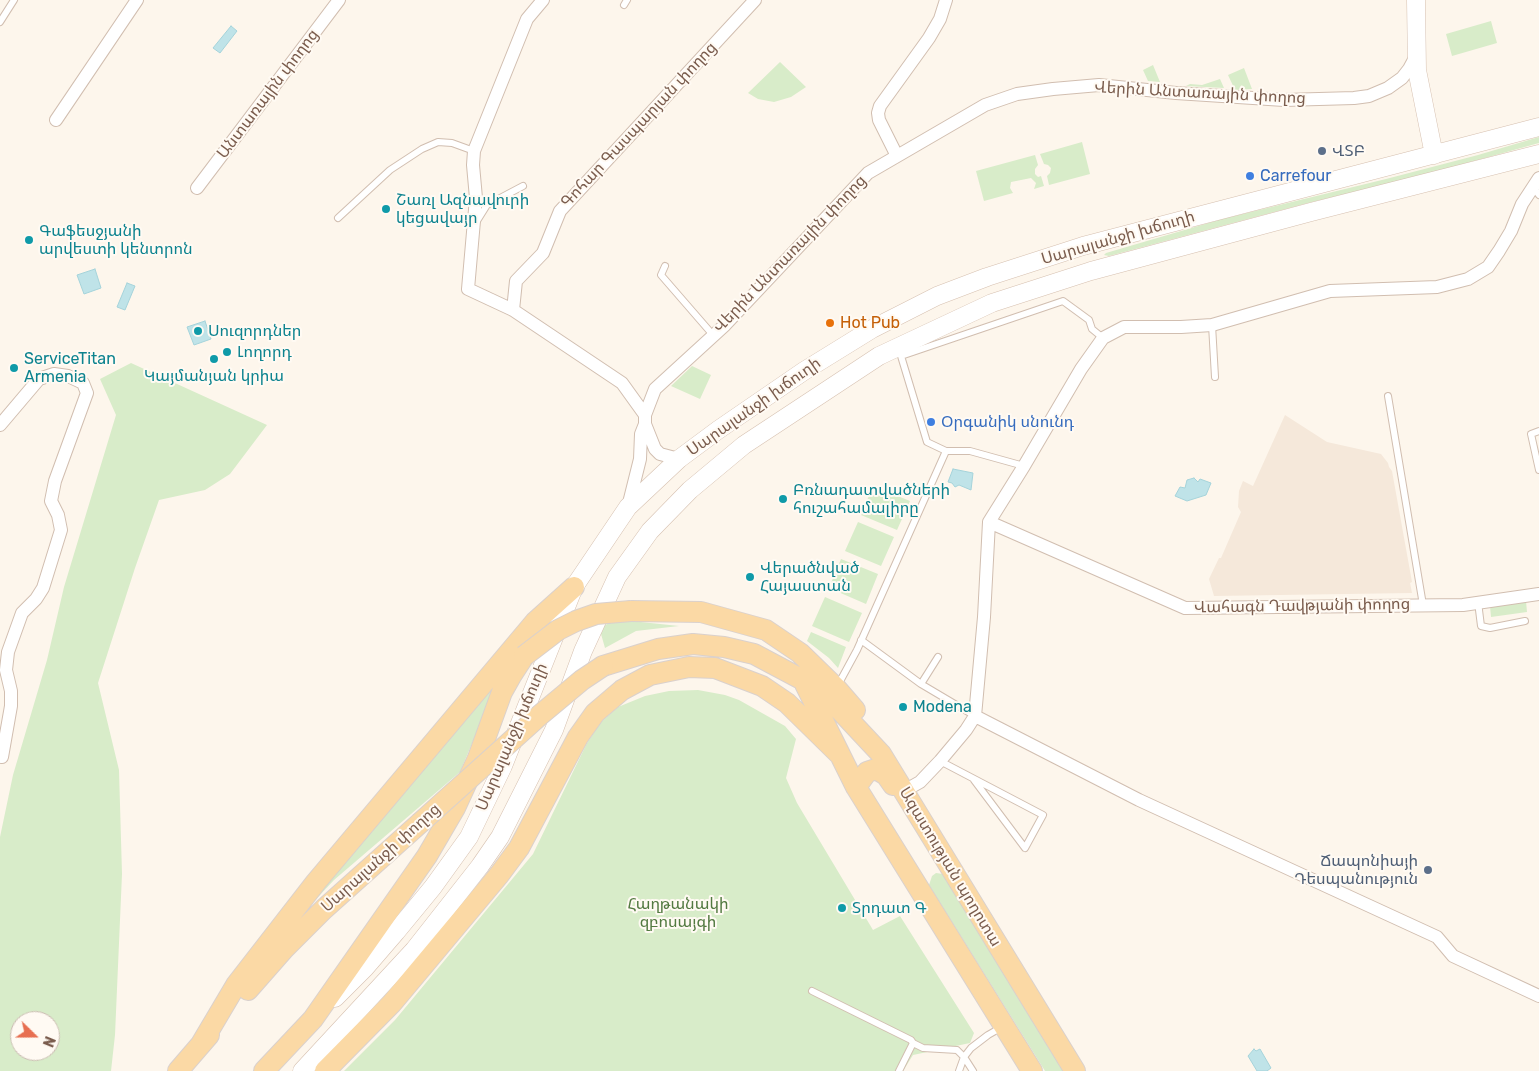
<!DOCTYPE html>
<meta charset="utf-8">
<style>
body{margin:0}
#map{position:relative;width:1539px;height:1071px;overflow:hidden;background:#fdf6ec;font-family:Rubik,sans-serif}
canvas{display:block}
.north{position:absolute;left:10px;top:1011px;width:50px;height:50px;box-sizing:border-box;background:#fffaf3;border:1px solid #cabbb1;border-radius:50%;rotate:112deg;font-size:14px;font-weight:700;line-height:20px;text-align:center;color:#7a5c4d}
.north::after{content:'';display:block;margin:auto;width:18px;height:22px;background:#e76f51;clip-path:polygon(50% 0,100% 100%,50% 72%,0 100%)}
</style>
<div id="map">
<canvas width="1539" height="1071"></canvas>
<div class="north">N</div>
</div>
<script>
const g = document.querySelector('canvas').getContext('2d');
g.lineJoin = 'round';
function paint(path, color) { g.fillStyle = color; g.fill(path, 'evenodd'); }
const toPath = rows => new Path2D(rows.map(r => 'M' + r).join(''));
function stroke(path, color, width, dash) { g.strokeStyle = color; g.lineWidth = width; g.lineCap = dash ? 'butt' : 'round'; g.setLineDash(dash || []); g.stroke(path); }
function label(font, color, halo, rows, align = 'center') {
  g.font = font + ' Rubik,"Noto Sans Armenian",sans-serif'; g.lineWidth = 4; g.setLineDash([]); g.textBaseline = 'middle'; g.strokeStyle = halo; g.fillStyle = color; for (const [text, x, y, turn = 0] of rows) {
    g.save(); g.translate(x, y); g.rotate((+turn || 0) * Math.PI / 180); g.textAlign = isNaN(turn) ? turn : align; if (halo) g.strokeText(text, 0, 0); g.fillText(text, 0, 0); g.restore();
  }
}
const residential = toPath([
 [1285,415,1327,442,1381,454,1388,463,1389,467,1392,471,1412,582,1410,583,1412,593,1214,596,1209,579,1219,558,1221,558,1241,512,1238,507,1239,491,1243,481,1253,486]
]);
const green = toPath([
 [1491,21,1497,43,1452,56,1446,34],
 [780,62,806,87,791,97,774,102,758,99,748,93],
 [1153,65,1160,82,1148,81,1143,70],
 [1244,68,1252,89,1235,90,1228,75],
 [1220,79,1224,88,1186,86,1190,84,1202,85],
 [1539,137,1539,143,1420,176,1308,203,1109,256,1104,255,1106,253,1222,219,1386,179,1478,155],
 [1082,142,1090,174,1049,185,1047,176,1050,173,1051,168,1048,165,1044,164,1040,154],
 [1035,155,1038,165,1035,169,1035,174,1038,177,1041,176,1044,186,1034,189,1036,183,1031,178,1011,182,1010,188,1013,193,984,201,976,171],
 [131,363,267,425,230,474,205,490,159,500,135,568,98,683,119,770,122,874,115,1035,111,1071,0,1071,0,837,13,775,47,660,64,587,116,415,100,379],
 [20,1021,50,1021,50,1051,20,1051],
 [692,366,711,375,700,399,671,386],
 [873,486,910,501,897,530,861,515],
 [858,522,894,537,881,566,845,551],
 [841,559,878,574,866,604,829,588],
 [825,597,862,613,849,642,812,626],
 [1526,601,1527,612,1491,617,1490,606],
 [616,621,641,622,679,626,636,631,605,648,599,627],
 [811,632,846,647,838,668,829,658,807,641],
 [497,675,495,689,460,772,334,880,291,926],
 [698,690,725,695,739,700,785,726,796,739,786,778,797,803,873,930,900,916,974,1033,970,1043,913,1055,903,1071,344,1071,395,1020,533,854,587,743,601,722,618,707,645,696,669,691],
 [936,873,943,874,1064,1071,1045,1071,929,885,932,876]
]);
const water = toPath([
 [231,26,237,31,220,53,213,48,231,26],
 [95,269,101,288,84,294,77,275,95,269],
 [127,283,135,286,125,310,117,307,127,283],
 [205,321,211,339,194,345,187,327,205,321],
 [953,469,973,473,971,490,959,485,955,487,952,483,948,482,953,469],
 [1194,478,1198,482,1200,479,1211,483,1206,495,1187,501,1175,496,1180,487,1185,488,1187,480,1194,478],
 [1254,1049,1256,1051,1260,1049,1271,1068,1267,1071,1257,1071,1248,1056,1254,1049]
]);
const lane = toPath([
 [624,5,627,0],
 [0,22,14,0],
 [1533,187,1539,195],
 [338,218,390,170,422,149,438,142,452,143,474,151],
 [477,221,487,205,523,186],
 [665,266,661,275,713,335],
 [1212,325,1215,377],
 [1388,396,1423,605],
 [1539,431,1531,434,1539,470],
 [946,451,927,442,901,356,1063,301,1089,320,1092,329,1103,338],
 [1478,602,1481,626,1490,628,1525,621],
 [861,640,921,684,975,716],
 [921,684,938,657],
 [838,685,857,650,946,451,970,451,1024,466],
 [940,761,1043,815,1025,848,974,780],
 [812,991,911,1040,913,1043,923,1048,957,1050,964,1057,973,1071],
 [899,1071,913,1043],
 [959,1071,964,1057,971,1048,988,1035,1002,1027]
]);
const street = toPath([
 [543,0,527,19,474,151,473,165,476,198,468,289,513,310,622,383,645,415,645,424,655,449,660,454,679,459],
 [56,120,137,0],
 [897,156,879,120,878,113,880,106,929,38,940,19,946,0],
 [197,188,339,0],
 [513,310,516,281,543,253,560,211,755,0],
 [645,415,655,389,725,325,868,173,985,105,1017,94,1053,89,1099,85,1176,93,1284,100,1354,98,1369,96,1388,88,1402,78,1409,69,1416,56],
 [0,425,39,379,54,374,68,376,83,383,87,393,55,481,51,501,58,515,61,530,43,588,36,599,22,613,8,652,6,670,11,691,11,706,2,757],
 [628,507,640,459,641,434,645,424],
 [989,522,1185,608,1463,605,1539,594],
 [975,716,1139,800,1437,937,1453,956,1539,996],
 [904,791,920,782,940,761,966,730,975,716,984,617,989,522,1024,466,1081,369,1103,338,1124,327,1181,327,1212,325,1330,291,1437,287,1468,279,1488,267,1499,251,1511,231,1522,204,1539,178]
]);
const secondary = toPath([
 [1416,0,1417,70,1434,155],
 [335,998,365,968,396,932,433,887,469,837,503,766,574,587,628,507,679,459,718,430,804,371,872,329,937,296,987,277,1083,246,1539,127],
 [302,1071,414,950,480,866,500,837,554,730,583,651,617,577,650,531,690,490,744,445,879,356,992,303,1091,271,1311,212,1539,154]
]);
const primary = toPath([
 [631,611,701,612,766,630,800,653,836,688,855,710],
 [603,666,658,649,693,644,724,647,754,654,803,680,837,707,881,754,1075,1071],
 [805,684,856,787,1032,1071],
 [856,787,867,772,876,769,886,775,893,785],
 [248,990,284,949,324,909,420,823],
 [201,1044,236,985,316,882,535,622,574,587],
 [178,1071,209,1035],
 [264,1071,313,1019,427,856,455,808,478,758,502,692,511,676,524,656],
 [325,1071,392,1003,499,875,519,848,578,737,595,713,622,690,650,675,689,667,715,668,762,686,787,703,840,755]
]);
const primaryBridge = toPath([
 [524,656,558,630,576,621,596,614,631,611],
 [420,823,540,715,582,680,603,666]
]);
const markers = [
 [1322,151,5,"#5c6f8a"],
 [1250,176,5,"#3f7fe0"],
 [386,209,5,"#0f9aa8"],
 [29,240,5,"#0f9aa8"],
 [830,323,5,"#e8710a"],
 [198,331,5,"#0f9aa8"],
 [227,352,5,"#0f9aa8"],
 [214,359,5,"#0f9aa8"],
 [14,368,5,"#0f9aa8"],
 [931,422,5,"#3f7fe0"],
 [783,499,5,"#0f9aa8"],
 [750,577,5,"#0f9aa8"],
 [903,707,5,"#0f9aa8"],
 [1428,870,5,"#5c6f8a"],
 [842,908,5,"#0f9aa8"]
];
const streetNames = [
 ["Վերին Անտառային փողոց",1200,93,3],
 ["Անտառային փողոց",268,94,-53],
 ["Գոհար Գասպարյան փողոց",639,125,-47],
 ["Սարալանջի խճուղի",1118,238,-16],
 ["Վերին Անտառային փողոց",790,254,-46],
 ["Սարալանջի խճուղի",754,407,-35],
 ["Վահագն Դավթյանի փողոց",1302,606,-1],
 ["Սարալանջի խճուղի",512,737,-67],
 ["Սարալանջի փողոց",381,858,-42],
 ["Ազատության պողոտա",950,867,59]
];
const serviceNames = [
 ["ՎՏԲ",1332,151],
 ["Ճապոնիայի",1418,861,"right"],
 ["Դեսպանություն",1418,879,"right"]
];
const shopNames = [
 ["Carrefour",1260,176],
 ["Օրգանիկ սնունդ",941,422]
];
const cultureNames = [
 ["Շառլ Ազնավուրի",396,200],
 ["կեցավայր",396,218],
 ["Գաֆեսջյանի",39,231],
 ["արվեստի կենտրոն",39,249],
 ["Սուզորդներ",208,331],
 ["Լողորդ",237,352],
 ["ServiceTitan",24,359],
 ["Armenia",24,377],
 ["Կայմանյան կրիա",214,376,"center"],
 ["Բռնադատվածների",793,490],
 ["հուշահամալիրը",793,508],
 ["Վերածնված",760,568],
 ["Հայաստան",760,586],
 ["Modena",913,707],
 ["Տրդատ Գ",852,908]
];
const foodNames = [
 ["Hot Pub",840,323]
];
const parkNames = [
 ["Հաղթանակի",678,904],
 ["զբոսայգի",678,922]
];
paint(residential, '#f5e8da');
paint(green, '#d8ecc9');
paint(water, '#bfe3e8');
stroke(water, '#a5d3da', 1);
stroke(lane, '#d1beb0', 8);
stroke(street, '#d1beb0', 14);
stroke(secondary, '#d6c0b0', 19);
stroke(primary, '#dad1cd', 22);
stroke(lane, '#fff', 6);
stroke(street, '#fff', 12);
stroke(secondary, '#fff', 18);
stroke(primary, '#fbd9a5', 20);
stroke(primaryBridge, '#dad1cd', 22, []);
stroke(primaryBridge, '#fbd9a5', 20);
for (const [x, y, r, color] of markers) { const dot = new Path2D(); dot.arc(x, y, r, 0, 2 * Math.PI); g.fillStyle = color; g.fill(dot); stroke(dot, '#fffaf3', 2); }
label('16px', '#7a5c4d', '#fffaf3', streetNames);
label('16px', '#4e5e75', '#fffaf3', serviceNames, 'left');
label('16px', '#366cbe', '#fffaf3', shopNames, 'left');
label('16px', '#0d838f', '#fffaf3', cultureNames, 'left');
label('16px', '#c56008', '#fffaf3', foodNames, 'left');
label('16px', '#537a41', '#fffaf3', parkNames);
</script>
